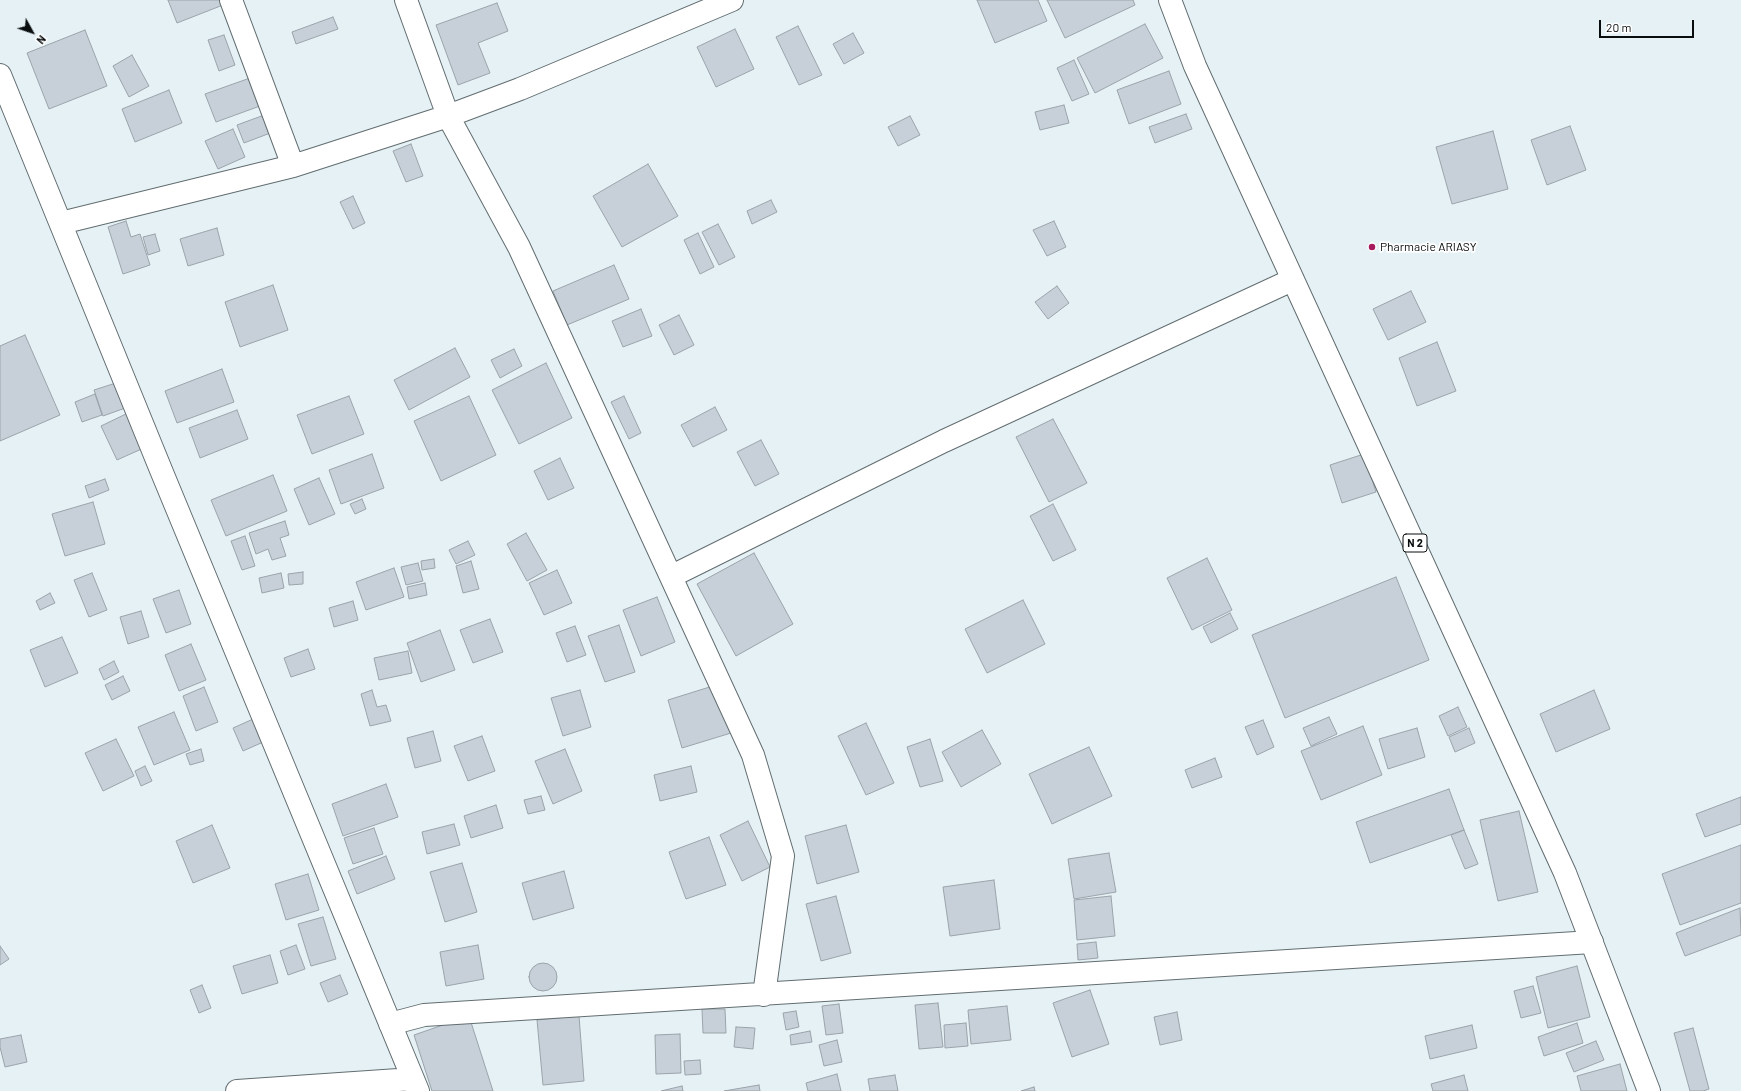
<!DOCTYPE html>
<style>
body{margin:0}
#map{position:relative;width:1741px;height:1091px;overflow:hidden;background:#e5f1f5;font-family:Barlow,sans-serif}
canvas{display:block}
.north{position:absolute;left:12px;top:12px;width:40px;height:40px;-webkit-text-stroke:3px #fff;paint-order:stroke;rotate:130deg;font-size:11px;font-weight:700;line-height:16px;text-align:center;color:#090d0e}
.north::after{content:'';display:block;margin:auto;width:14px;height:18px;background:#090d0e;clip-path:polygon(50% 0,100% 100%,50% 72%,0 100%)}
.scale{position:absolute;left:1599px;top:20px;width:95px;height:18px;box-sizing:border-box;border:2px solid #090d0e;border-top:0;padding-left:5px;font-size:12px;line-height:14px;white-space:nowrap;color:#090d0e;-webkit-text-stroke:3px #fff;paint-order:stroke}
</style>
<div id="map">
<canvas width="1741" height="1091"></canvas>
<div class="north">N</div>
<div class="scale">20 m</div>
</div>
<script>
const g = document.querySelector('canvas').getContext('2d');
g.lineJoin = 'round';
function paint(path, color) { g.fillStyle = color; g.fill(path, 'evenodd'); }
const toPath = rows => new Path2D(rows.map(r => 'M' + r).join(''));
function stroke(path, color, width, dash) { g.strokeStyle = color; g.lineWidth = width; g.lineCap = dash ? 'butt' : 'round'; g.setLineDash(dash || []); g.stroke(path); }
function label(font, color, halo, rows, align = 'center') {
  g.font = font + ' Barlow,sans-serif'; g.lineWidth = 3.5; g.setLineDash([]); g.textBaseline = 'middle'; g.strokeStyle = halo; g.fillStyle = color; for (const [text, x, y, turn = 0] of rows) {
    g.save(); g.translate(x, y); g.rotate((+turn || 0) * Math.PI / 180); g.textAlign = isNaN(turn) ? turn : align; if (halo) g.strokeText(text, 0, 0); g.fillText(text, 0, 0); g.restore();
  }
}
const building = toPath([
 [168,0,221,0,223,5,177,23,168,0],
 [977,0,1038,0,1047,21,995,43,977,0],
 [1047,0,1133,0,1135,5,1065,38,1047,0],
 [497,3,508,31,478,43,490,73,458,85,436,25,497,3],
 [333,17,338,29,296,44,292,32,333,17],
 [1145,24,1163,58,1095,93,1077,58,1145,24],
 [798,26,822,75,799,85,776,37,798,26],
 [735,29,754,69,716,87,697,47,735,29],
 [85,30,107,86,49,109,27,53,85,30],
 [853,33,864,53,844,64,833,44,853,33],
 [224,35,235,65,219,71,208,40,224,35],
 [132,55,149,86,129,97,113,66,132,55],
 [1074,60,1089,94,1072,101,1057,68,1074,60],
 [1169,71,1181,104,1129,124,1117,90,1169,71],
 [250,78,260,106,216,122,205,94,250,78],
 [169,90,182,123,135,142,122,109,169,90],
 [1064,105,1069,123,1040,130,1035,112,1064,105],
 [267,114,273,132,244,143,237,125,267,114],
 [1186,114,1192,129,1155,143,1149,127,1186,114],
 [910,116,920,135,898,146,888,127,910,116],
 [1570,126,1586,170,1547,185,1531,140,1570,126],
 [233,129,245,157,218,169,205,141,233,129],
 [1493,131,1508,189,1452,204,1436,147,1493,131],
 [411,144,423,176,406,182,393,151,411,144],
 [648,164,678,216,622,247,593,196,648,164],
 [353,196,365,223,353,229,340,202,353,196],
 [771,200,777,212,752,224,747,211,771,200],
 [126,221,131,237,140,234,150,265,123,274,108,227,126,221],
 [1054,221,1066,247,1047,256,1033,230,1054,221],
 [718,224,735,257,719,265,702,232,718,224],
 [217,228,224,255,188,266,180,239,217,228],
 [698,233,714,267,700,274,684,240,698,233],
 [155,234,160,251,148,255,143,237,155,234],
 [614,265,629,299,567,325,553,291,614,265],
 [273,285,288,330,240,347,225,302,273,285],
 [1057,286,1069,303,1048,319,1035,302,1057,286],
 [1411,291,1426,322,1388,340,1373,309,1411,291],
 [641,309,652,336,623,347,612,321,641,309],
 [679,315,694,345,674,355,659,325,679,315],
 [25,335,60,415,0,441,0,346,25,335],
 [1437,342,1456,391,1417,406,1399,358,1437,342],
 [455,348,470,377,409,410,394,380,455,348],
 [514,349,522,366,500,378,491,360,514,349],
 [546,363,572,418,519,444,492,390,546,363],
 [222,369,234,402,177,423,165,391,222,369],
 [119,382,128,407,103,416,94,390,119,382],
 [95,394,102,415,82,422,75,402,95,394],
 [349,396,364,434,312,454,297,415,349,396],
 [469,396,496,455,441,481,414,421,469,396],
 [624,396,641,433,629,439,611,402,624,396],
 [715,407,727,430,693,447,681,425,715,407],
 [237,410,248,439,200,458,189,428,237,410],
 [130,412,146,447,117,460,101,426,130,412],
 [1053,419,1087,483,1049,502,1016,437,1053,419],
 [761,440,779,474,755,486,737,452,761,440],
 [372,454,384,488,341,504,329,470,372,454],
 [1364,454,1376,492,1342,503,1330,465,1364,454],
 [560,458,574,488,548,500,534,471,560,458],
 [273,475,287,511,226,536,211,500,273,475],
 [319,478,335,514,309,525,294,489,319,478],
 [105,479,109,490,89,498,85,486,105,479],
 [362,499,366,509,355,514,350,504,362,499],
 [93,502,105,544,65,556,52,514,93,502],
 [1053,504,1076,550,1053,561,1030,516,1053,504],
 [285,521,289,535,280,538,286,556,272,560,268,549,256,554,249,533,285,521],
 [526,533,547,570,527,581,507,544,526,533],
 [245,536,255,566,242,570,231,541,245,536],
 [468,541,475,555,456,564,449,550,468,541],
 [754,553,793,624,736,656,697,584,754,553],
 [1207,558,1232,610,1192,630,1167,578,1207,558],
 [434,559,435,568,422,570,421,561,434,559],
 [471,561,479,589,463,593,456,566,471,561],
 [418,563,423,581,406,585,401,567,418,563],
 [394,568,404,597,366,610,356,582,394,568],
 [557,570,572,603,544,615,529,583,557,570],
 [303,572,303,584,289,585,288,574,303,572],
 [92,573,107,610,89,617,74,580,92,573],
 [281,573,284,588,262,593,259,578,281,573],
 [1396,577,1429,660,1285,718,1252,635,1396,577],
 [425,583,427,595,409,599,407,587,425,583],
 [179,590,191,624,166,633,153,599,179,590],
 [50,593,55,603,40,610,36,601,50,593],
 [657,597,675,642,641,656,623,610,657,597],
 [1023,600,1045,644,987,673,965,629,1023,600],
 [353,601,358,620,334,627,329,608,353,601],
 [141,611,149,637,128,644,120,617,141,611],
 [1230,613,1238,629,1211,643,1203,627,1230,613],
 [490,619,503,652,473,663,460,630,490,619],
 [619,625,635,672,605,682,588,636,619,625],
 [575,626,586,655,567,662,556,633,575,626],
 [440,630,455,670,421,682,407,643,440,630],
 [62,637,78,673,45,687,30,650,62,637],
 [191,644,206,680,179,691,165,655,191,644],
 [308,649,315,669,291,677,284,658,308,649],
 [408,651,412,673,379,680,374,658,408,651],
 [114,661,119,672,104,680,99,669,114,661],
 [123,676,130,691,112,700,105,685,123,676],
 [716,685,731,733,682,748,668,700,716,685],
 [204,687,218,722,196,731,183,696,204,687],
 [372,690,377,707,386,705,391,721,370,726,361,694,372,690],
 [580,690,591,727,563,736,551,698,580,690],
 [1594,690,1610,729,1556,752,1540,714,1594,690],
 [1458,707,1467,727,1448,736,1439,716,1458,707],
 [174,712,190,750,154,765,138,727,174,712],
 [260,716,270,739,243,751,233,728,260,716],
 [1329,717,1337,734,1311,746,1303,728,1329,717],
 [1263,720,1274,747,1257,755,1245,727,1263,720],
 [866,723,894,783,866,795,838,736,866,723],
 [1363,726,1382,775,1321,800,1301,751,1363,726],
 [1417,728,1425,757,1388,769,1379,739,1417,728],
 [1469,728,1475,743,1455,752,1449,737,1469,728],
 [982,730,1001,764,961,787,942,752,982,730],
 [433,731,441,761,415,768,407,738,433,731],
 [482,736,495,771,468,781,454,746,482,736],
 [116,739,134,776,103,791,85,753,116,739],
 [930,739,943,781,920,787,907,747,930,739],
 [1089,747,1112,796,1052,824,1029,774,1089,747],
 [201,749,204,761,190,765,186,754,201,749],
 [565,749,582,791,553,804,535,761,565,749],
 [1215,758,1222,777,1192,788,1185,770,1215,758],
 [145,766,152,781,141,786,135,771,145,766],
 [691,766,697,792,660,801,654,775,691,766],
 [386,784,398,817,343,836,332,804,386,784],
 [1449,789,1464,830,1370,863,1356,822,1449,789],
 [541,796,545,810,528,814,524,800,541,796],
 [1741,797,1741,824,1705,837,1696,814,1741,797],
 [496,805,503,828,471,838,464,816,496,805],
 [1519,811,1538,892,1498,901,1480,820,1519,811],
 [748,821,770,867,742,881,720,835,748,821],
 [454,824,460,845,427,854,422,832,454,824],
 [212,825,230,868,193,883,176,841,212,825],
 [846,825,859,872,817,884,805,836,846,825],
 [374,828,383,854,353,864,344,838,374,828],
 [1464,830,1478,864,1465,869,1451,835,1464,830],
 [709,837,726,885,686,899,669,852,709,837],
 [1741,845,1741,903,1680,925,1662,874,1741,845],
 [1109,853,1116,892,1074,899,1068,859,1109,853],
 [386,856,395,879,357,894,348,871,386,856],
 [462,863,477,912,445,922,430,872,462,863],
 [564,871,574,908,533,920,522,883,564,871],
 [308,874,319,910,286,920,275,884,308,874],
 [994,880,1000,929,950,936,943,887,994,880],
 [836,896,851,953,821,961,806,904,836,896],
 [1111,896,1115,936,1077,940,1074,900,1111,896],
 [1740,908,1741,935,1685,956,1676,933,1740,908],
 [323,917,336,959,311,966,298,924,323,917],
 [1096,942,1098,958,1078,960,1077,944,1096,942],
 [296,945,305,969,288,975,280,951,296,945],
 [478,945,484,979,446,986,440,952,478,945],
 [0,946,9,959,0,965,0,946],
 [270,955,278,983,242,994,233,966,270,955],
 '529 977a14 14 0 1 1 28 0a14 14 0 1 1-28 0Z',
 [1577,966,1590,1017,1548,1028,1536,977,1577,966],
 [340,975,348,994,328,1002,320,983,340,975],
 [202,985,211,1008,199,1013,190,990,202,985],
 [1533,986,1541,1013,1521,1018,1514,991,1533,986],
 [1090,990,1109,1044,1072,1057,1053,1003,1090,990],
 [938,1003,943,1047,919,1049,915,1005,938,1003],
 [839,1004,843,1033,826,1035,822,1006,839,1004],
 [1007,1006,1011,1040,971,1044,968,1010,1007,1006],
 [702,1009,725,1009,726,1033,703,1033,702,1009],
 [796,1011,799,1027,786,1030,783,1013,796,1011],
 [1177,1012,1182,1040,1160,1045,1154,1017,1177,1012],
 [469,1016,493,1091,432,1091,414,1035,469,1016],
 [579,1016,584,1081,543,1085,537,1020,579,1016],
 [966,1023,968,1046,945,1048,944,1025,966,1023],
 [1577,1023,1583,1043,1544,1056,1538,1037,1577,1023],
 [1472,1025,1477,1048,1430,1059,1425,1036,1472,1025],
 [736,1027,755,1028,753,1049,734,1047,736,1027],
 [1693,1028,1709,1089,1703,1091,1690,1091,1674,1033,1693,1028],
 [810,1031,812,1042,791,1045,790,1035,810,1031],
 [680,1034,681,1073,656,1074,655,1035,680,1034],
 [21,1035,27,1062,5,1067,0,1047,0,1039,21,1035],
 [837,1040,842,1062,824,1066,819,1045,837,1040],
 [1596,1041,1604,1060,1574,1072,1566,1053,1596,1041],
 [700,1060,701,1074,685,1075,684,1061,700,1060],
 [1620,1064,1627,1091,1581,1091,1577,1076,1620,1064],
 [837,1074,841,1091,808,1091,806,1083,837,1074],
 [895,1075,898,1091,870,1091,868,1079,895,1075],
 [1464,1075,1468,1091,1433,1091,1431,1084,1464,1075],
 [759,1085,760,1091,724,1091,759,1085],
 [682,1086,683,1091,661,1091,682,1086],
 [1034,1087,1035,1091,1021,1091,1034,1087]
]);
const minor = toPath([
 [231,0,293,166],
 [406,0,448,116,519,247,753,755,783,856,764,995],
 [0,75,161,470,418,1091],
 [61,223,293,166,448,116,520,89,732,0],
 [672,576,944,441,1292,280],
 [390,1024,424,1015,1592,942],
 [237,1091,413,1079]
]);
const major = toPath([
 [1170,0,1195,66,1565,873,1649,1091]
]);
const markers = [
 [1372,247,4,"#a6195c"]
];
const shields = [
 [1415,543,24]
];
const shieldNames = [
 ["N 2",1415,543]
];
const poiNames = [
 ["Pharmacie ARIASY",1380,247]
];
paint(building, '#c7d0d8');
stroke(building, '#9aa3aa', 1);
stroke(minor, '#626d70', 24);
stroke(major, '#626d70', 24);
stroke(minor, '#fff', 22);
stroke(major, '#fff', 22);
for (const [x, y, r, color] of markers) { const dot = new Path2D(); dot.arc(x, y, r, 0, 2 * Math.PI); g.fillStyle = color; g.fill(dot); stroke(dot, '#fff', 1.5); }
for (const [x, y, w] of shields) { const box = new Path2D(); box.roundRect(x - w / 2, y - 9, w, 18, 3); g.fillStyle = '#fff'; g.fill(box); stroke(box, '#090d0e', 1); }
label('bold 11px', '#090d0e', null, shieldNames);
label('12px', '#090d0e', '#fff', poiNames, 'left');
</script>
